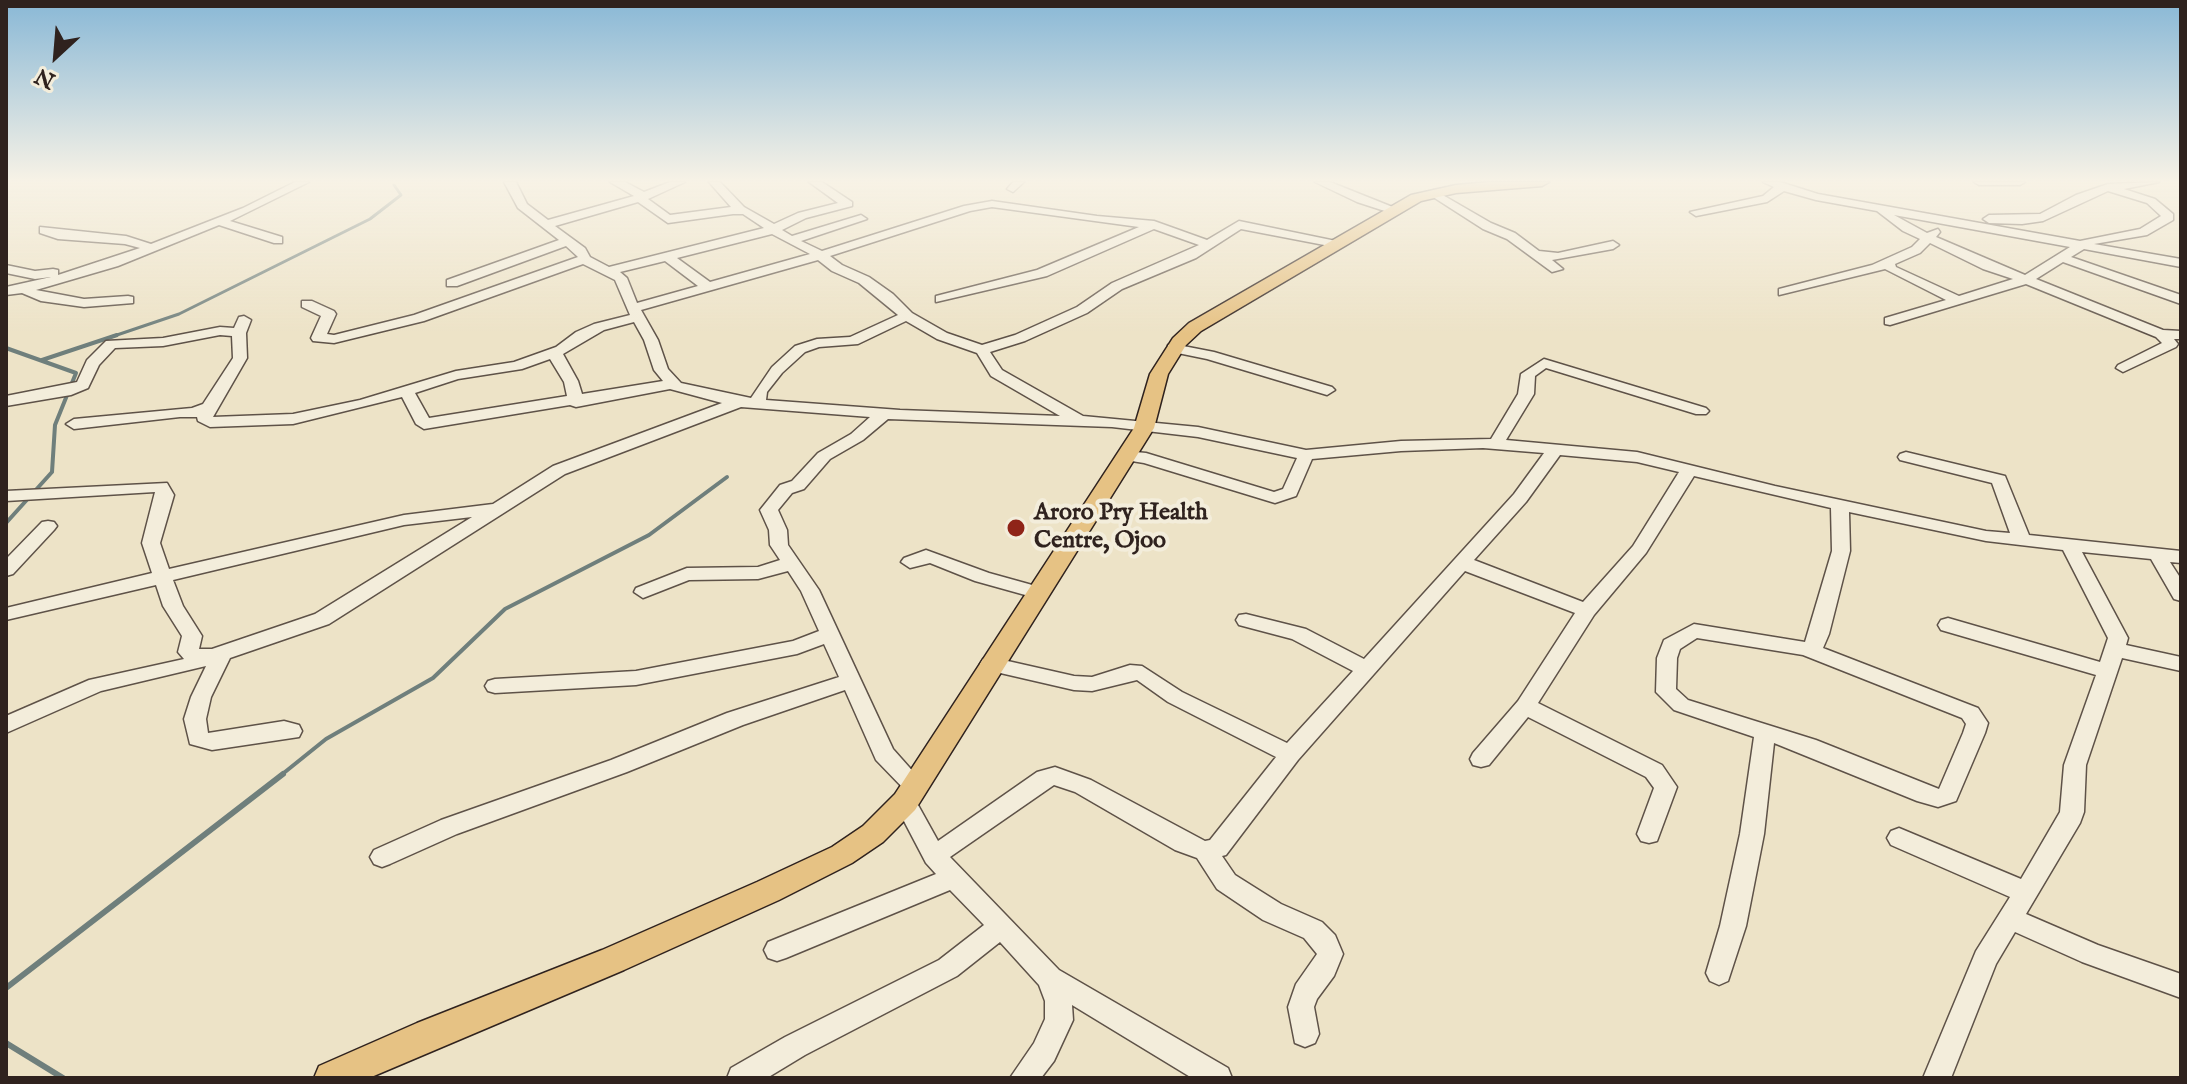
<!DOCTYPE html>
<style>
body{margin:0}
#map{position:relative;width:2187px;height:1084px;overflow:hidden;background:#ede3c7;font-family:"IM FELL English",serif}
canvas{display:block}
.frame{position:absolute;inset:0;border:8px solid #2f221e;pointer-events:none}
.north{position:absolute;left:16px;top:16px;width:80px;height:80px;-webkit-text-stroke:6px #f3eddb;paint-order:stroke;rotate:206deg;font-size:22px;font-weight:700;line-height:32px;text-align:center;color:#2f221e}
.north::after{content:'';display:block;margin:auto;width:28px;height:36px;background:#2f221e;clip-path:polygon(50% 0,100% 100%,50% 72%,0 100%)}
</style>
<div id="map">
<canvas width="2187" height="1084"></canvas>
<div class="frame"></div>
<div class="north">N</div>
</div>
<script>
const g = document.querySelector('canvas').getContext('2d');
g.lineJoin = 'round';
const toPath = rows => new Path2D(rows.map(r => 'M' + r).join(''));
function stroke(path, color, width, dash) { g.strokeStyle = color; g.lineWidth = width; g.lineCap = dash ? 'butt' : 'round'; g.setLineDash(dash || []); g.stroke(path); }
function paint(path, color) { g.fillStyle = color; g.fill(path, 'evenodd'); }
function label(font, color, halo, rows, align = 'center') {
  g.font = font + ' "IM FELL English",serif'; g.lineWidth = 8; g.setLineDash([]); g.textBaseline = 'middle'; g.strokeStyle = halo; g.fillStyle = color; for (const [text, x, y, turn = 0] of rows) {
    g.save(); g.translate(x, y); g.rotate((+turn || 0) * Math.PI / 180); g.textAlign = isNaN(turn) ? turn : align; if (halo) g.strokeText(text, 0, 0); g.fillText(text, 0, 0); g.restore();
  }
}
const streamFar2 = toPath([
 [111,337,179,314,370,219,401,195,394,185]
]);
const streamFar1 = toPath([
 [6,348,76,373,55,425,52,472,6,523],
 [42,360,117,335],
 [280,776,326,739,433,678,505,609,649,535,727,477]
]);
const stream = toPath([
 [6,988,283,774],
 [6,1043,63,1078]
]);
const minor = toPath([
 [295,182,309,182,230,221,282,237,282,243,274,243,219,225,118,266,36,290,84,299,128,296,133,297,133,303,84,307,41,301,22,293,6,295,6,287,51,277,35,279,6,273,6,265,35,271,53,269,58,270,58,275,140,248,125,244,58,239,40,233,40,227,126,236,151,244,243,208,295,182],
 [504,182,516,182,527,204,548,220,634,196,610,182,625,182,644,192,670,182,685,182,648,199,670,215,731,207,709,182,720,182,744,207,774,224,798,213,838,203,809,182,822,182,852,202,852,206,806,218,782,230,792,236,861,215,867,219,801,241,822,251,964,206,992,201,1097,216,1154,221,1207,240,1239,221,1336,241,1342,245,1340,248,1241,229,1196,258,1122,289,1087,313,1025,341,990,352,1002,370,1083,416,1198,427,1306,450,1401,441,1491,439,1518,394,1521,374,1544,359,1706,408,1709,411,1706,414,1696,414,1546,368,1535,376,1534,394,1506,440,1637,452,1775,486,1986,531,2010,533,1992,483,1900,460,1898,457,1900,454,1906,452,2005,476,2029,535,2181,551,2181,563,2170,562,2181,579,2181,601,2174,599,2151,559,2082,552,2128,638,2126,645,2181,657,2181,671,2122,658,2086,765,2084,812,2080,823,2026,914,2098,945,2181,974,2181,998,2082,962,2015,932,1996,964,1951,1078,1923,1078,1976,951,2010,897,1891,845,1887,838,1891,831,1899,828,2021,879,2060,812,2064,765,2096,675,1941,630,1938,625,1941,620,1948,618,2100,662,2108,638,2063,550,1986,541,1849,512,1850,551,1829,634,1823,648,1978,708,1988,723,1985,733,1956,801,1938,807,1917,801,1774,743,1764,834,1746,926,1728,981,1719,985,1710,981,1706,973,1720,926,1740,834,1754,737,1674,710,1656,692,1657,658,1664,640,1694,624,1805,642,1832,551,1831,508,1694,476,1646,553,1594,615,1538,703,1662,765,1677,787,1657,841,1649,843,1641,841,1637,834,1654,788,1646,777,1528,717,1489,765,1481,767,1473,765,1470,759,1473,753,1518,701,1575,613,1465,571,1298,760,1226,855,1222,856,1235,875,1281,904,1322,922,1335,935,1343,954,1334,976,1317,999,1314,1007,1319,1034,1315,1043,1305,1047,1295,1043,1288,1007,1296,984,1317,954,1304,938,1263,920,1217,889,1197,858,1175,850,1075,792,1054,785,950,857,1059,970,1228,1068,1232,1078,1192,1078,1072,1005,1073,1020,1054,1061,1041,1078,1010,1078,1034,1043,1045,1019,1045,1001,1039,985,1000,942,957,976,805,1055,767,1078,727,1078,731,1068,785,1037,939,960,984,925,950,890,786,958,777,961,768,958,764,950,768,942,936,874,926,863,894,802,897,796,905,793,913,796,938,841,1037,772,1055,767,1091,780,1205,841,1210,840,1276,757,1168,702,1137,680,1092,691,1074,690,983,669,980,664,983,659,990,657,1074,676,1092,677,1130,665,1142,666,1182,692,1287,743,1353,671,1292,639,1239,625,1236,620,1239,615,1246,614,1306,629,1364,659,1514,494,1544,453,1483,448,1401,451,1312,459,1296,496,1275,503,1144,463,1119,459,1117,456,1125,451,1146,453,1274,492,1283,489,1297,458,1198,437,1112,427,888,419,863,440,830,459,804,489,792,493,778,510,787,530,788,545,819,590,893,749,925,785,922,791,914,794,906,791,876,760,845,690,743,725,627,772,457,834,390,864,382,867,374,864,370,857,374,850,441,820,611,760,727,713,839,677,824,644,797,654,636,685,495,693,488,691,485,686,488,681,495,679,636,671,793,641,819,631,801,591,788,571,758,579,689,580,643,598,634,592,636,588,687,568,758,567,780,560,770,545,769,530,760,510,780,485,792,481,818,453,851,434,870,417,741,407,565,474,329,624,230,658,211,697,206,719,208,733,284,721,299,725,302,731,299,737,212,750,190,744,184,719,191,697,206,666,101,691,6,733,6,716,89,680,184,659,178,652,182,636,163,606,156,585,6,620,6,608,152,573,142,543,155,492,6,501,6,491,167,483,174,495,160,543,169,569,404,515,493,504,553,466,722,403,670,389,576,407,570,405,424,429,416,424,402,397,293,424,210,427,198,421,197,417,180,417,74,429,66,424,74,419,192,408,203,404,233,358,232,336,220,335,163,346,115,348,99,365,88,388,71,395,6,406,6,396,77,382,87,360,106,341,163,338,220,327,234,328,239,317,244,316,251,320,246,333,247,358,213,417,293,414,360,400,456,371,514,362,556,347,576,332,594,324,630,315,615,280,583,264,424,321,334,343,313,341,311,338,321,316,302,307,302,301,312,301,334,311,336,314,327,334,334,335,414,315,578,257,566,246,457,286,447,286,447,280,559,240,518,208,504,182],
 [638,202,668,223,733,214,743,214,764,228,609,267,590,257,585,248,555,226,638,202],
 [992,207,1139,227,1037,270,936,296,936,302,1047,276,1154,229,1199,245,1112,283,1077,307,1015,335,982,345,947,333,912,313,893,294,869,277,842,265,830,256,970,211,992,207],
 [772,234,810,254,710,282,677,258,772,234],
 [818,260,832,271,859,283,898,315,850,337,817,339,795,346,772,367,751,398,681,383,668,369,658,340,641,310,818,260],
 [665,261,698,286,637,303,627,278,620,272,665,261],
 [906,321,937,339,977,353,991,376,1060,416,900,410,766,400,767,392,782,373,805,352,819,347,858,344,906,321],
 [634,322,644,340,654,370,663,381,582,394,578,381,563,354,604,330,634,322],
 [550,359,564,382,567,396,429,418,415,393,458,379,522,369,550,359],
 [1560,455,1637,462,1679,472,1633,546,1583,602,1474,560,1526,502,1560,455],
 [472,517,315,614,212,649,199,649,202,636,183,606,173,580,404,525,472,517],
 [1697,638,1803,655,1962,718,1966,724,1963,733,1939,789,1816,740,1688,700,1676,689,1677,658,1680,649,1697,638],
 [1013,182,1024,182,1013,192,1007,189,1013,182],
 [1315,182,1330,182,1400,210,1394,214,1357,202,1315,182],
 [1763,182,1780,182,1818,194,2080,241,2140,229,2161,216,2147,203,2108,191,2043,221,2022,224,1989,223,1983,219,1989,215,2040,214,2076,195,2108,184,2159,182,2124,189,2155,199,2173,214,2173,220,2147,235,2094,244,2181,259,2181,267,2084,249,2071,257,2181,295,2181,304,2063,262,2036,279,2163,330,2181,331,2181,339,2174,339,2178,344,2176,347,2123,372,2116,368,2118,365,2162,343,2156,337,2026,284,1890,325,1885,324,1885,318,1946,300,1885,269,1779,295,1779,289,1872,265,1912,247,1920,239,1903,231,1877,211,1816,200,1784,191,1767,202,1696,216,1690,212,1763,196,1774,187,1763,182],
 [1894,215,2070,247,2025,275,1936,237,1940,232,1938,229,1927,233,1894,215],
 [1930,243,1983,269,2013,279,1959,296,1896,267,1895,264,1920,253,1930,243],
 [1974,182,2025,182,2020,185,1979,185,1974,182],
 [1434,190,1491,223,1515,233,1539,251,1558,253,1613,241,1619,245,1613,249,1552,260,1563,269,1552,272,1507,239,1483,229,1430,195,1428,193,1434,190],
 [1173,344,1214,352,1332,387,1335,390,1327,395,1207,359,1168,351,1168,345,1173,344],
 [48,521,54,522,57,526,54,530,13,574,6,576,6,559,42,522,48,521],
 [926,550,989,573,1043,588,1045,592,1036,598,975,581,930,563,910,568,901,562,904,558,926,550]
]);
const major = toPath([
 [1490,182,1549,182,1542,186,1456,193,1421,201,1201,331,1186,345,1168,374,1154,428,915,810,883,842,852,863,779,900,624,970,369,1078,314,1078,319,1066,417,1023,602,950,757,882,832,847,863,826,895,794,1134,428,1150,374,1173,338,1189,323,1411,195,1456,185,1490,182]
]);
const markers = [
 [1016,528,10,"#8f2418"]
];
const poiNames = [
 ["Aroro Pry Health",1034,514],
 ["Centre, Ojoo",1034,542]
];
stroke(streamFar2, '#6f7f7c', 3);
stroke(streamFar1, '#6f7f7c', 4);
stroke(stream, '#6f7f7c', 6);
stroke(minor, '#5e5248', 3);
stroke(major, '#2f221e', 3);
paint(minor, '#f3eddb');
paint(major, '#e6c284');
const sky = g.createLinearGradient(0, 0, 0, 334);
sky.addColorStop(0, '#89b8d6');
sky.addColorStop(0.54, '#f7f2e6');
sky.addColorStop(1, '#f7f2e600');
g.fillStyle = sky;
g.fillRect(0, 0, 2187, 334);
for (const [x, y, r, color] of markers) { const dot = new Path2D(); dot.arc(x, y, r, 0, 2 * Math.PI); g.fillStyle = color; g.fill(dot); stroke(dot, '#f3eddb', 3); }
label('bold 24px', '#2f221e', '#f3eddb', poiNames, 'left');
</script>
